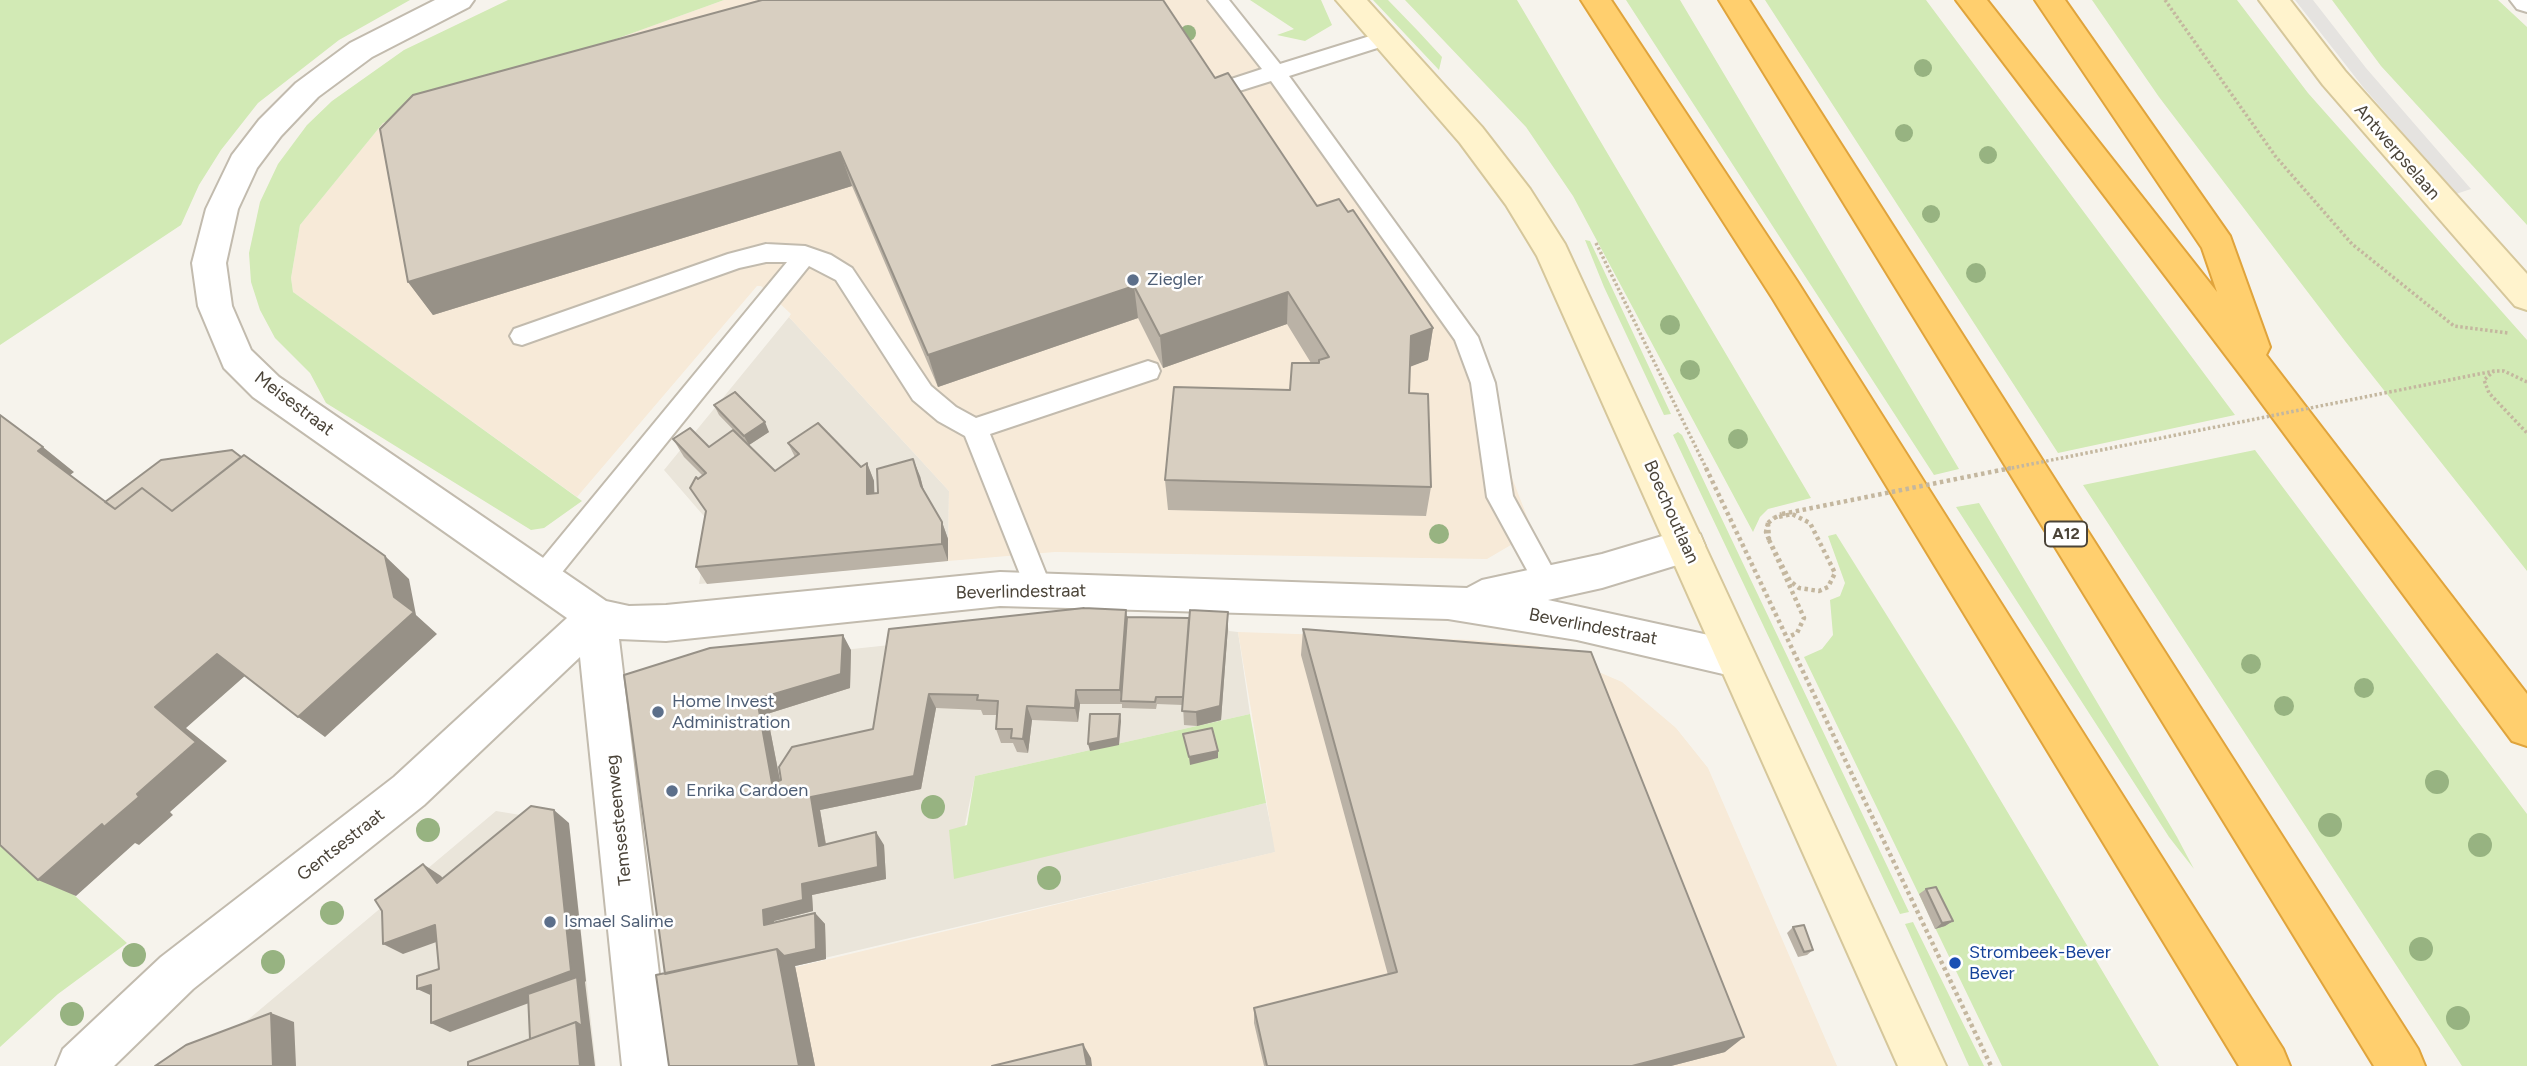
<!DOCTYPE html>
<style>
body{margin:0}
canvas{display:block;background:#f6f3ec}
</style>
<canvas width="2527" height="1066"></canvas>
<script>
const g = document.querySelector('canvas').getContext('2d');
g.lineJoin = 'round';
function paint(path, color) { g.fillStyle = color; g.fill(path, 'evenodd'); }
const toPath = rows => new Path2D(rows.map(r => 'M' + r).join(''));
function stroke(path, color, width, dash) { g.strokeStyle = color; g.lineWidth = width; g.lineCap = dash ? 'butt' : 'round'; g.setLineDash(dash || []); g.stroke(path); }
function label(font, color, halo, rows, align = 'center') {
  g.font = font + ' Figtree,sans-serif'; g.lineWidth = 5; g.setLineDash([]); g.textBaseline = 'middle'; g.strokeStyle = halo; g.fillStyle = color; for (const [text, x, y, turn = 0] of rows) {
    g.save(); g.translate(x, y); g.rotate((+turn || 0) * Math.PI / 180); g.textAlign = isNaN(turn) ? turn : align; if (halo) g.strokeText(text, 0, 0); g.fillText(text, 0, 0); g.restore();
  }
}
const residential = toPath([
 [789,317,949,491,948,561,699,584,709,522,664,470],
 [1087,624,1228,627,1229,631,1238,632,1250,714,975,776,954,878,1266,803,1276,852,680,992,721,663],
 [496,811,569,823,596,1066,193,1066]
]);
const commercial = toPath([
 [724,0,1212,0,1449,315,1533,532,1487,559,1055,552,948,561,949,491,789,317,791,314,761,286,757,286,577,497,293,292,291,278,300,225,383,123],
 [1238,632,1472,640,1538,646,1622,682,1676,728,1708,768,1837,1066,691,1066,796,967,1275,852]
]);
const green = toPath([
 [0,0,410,0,339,40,258,103,221,150,199,185,181,225,0,345],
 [508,0,724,0,383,123,300,225,291,278,293,292,582,501,544,528,531,530,326,403,310,373,275,338,260,310,251,282,249,253,260,202,278,164,307,125,332,101,404,50],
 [1250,0,1321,0,1332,25,1305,41,1277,35,1294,29],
 [1373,0,1388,0,1418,31,1442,57,1439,70],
 [1405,0,1517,0,1811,498,1768,509,1760,517,1753,532,1573,196,1526,127],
 [1626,0,1680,0,1959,469,1934,475],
 [1765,0,1926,0,2235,415,2058,453],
 [2092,0,2237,0,2308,93,2527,340,2527,571,2345,341,2159,97],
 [2332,0,2498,0,2527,27,2527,225,2381,66],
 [1585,240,1590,241,1671,414,1664,415,1604,287],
 [1678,432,1682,435,1719,513,1909,912,1900,914,1673,435],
 [2255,450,2527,814,2527,1066,2462,1066,2083,485],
 [1979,503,2177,837,2194,869,2169,837,1956,507],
 [1836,534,1961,734,2159,1066,2002,1066,1804,657,1822,649,1833,635,1830,600,1840,596,1845,583,1828,536],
 [1250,714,1266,803,954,879,949,830,967,825,975,776],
 [0,828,127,943,58,994,0,1047],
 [1913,922,1984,1066,1969,1066,1905,924]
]);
const parking = toPath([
 [2295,0,2313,0,2366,68,2471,189,2456,194,2363,87]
]);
const pathFar1 = toPath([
 [2165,0,2276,157,2352,244,2454,326,2508,333],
 [1596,243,1707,470],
 [2527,382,2504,371,2494,371,2484,380,2489,393,2527,433]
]);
const path = toPath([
 [1706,468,1991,1066],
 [1774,518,1782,514],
 [1768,523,1769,540],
 [1768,523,1766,532,1769,540],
 [1768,523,1774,518],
 [1769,540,1790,581,1799,588,1819,591,1828,587,1835,573,1810,523,1792,514,1774,518],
 [1769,540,1804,618,1797,633,1788,637]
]);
const lane = toPath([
 [1208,0,1229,0,1280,64,1386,31,1396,38,1393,43,1289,76,1478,337,1495,383,1513,496,1561,584,1557,592,1548,596,1539,592,1487,497,1471,383,1455,340,1271,81,1220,97,1213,95,1209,90,1213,85,1262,69,1208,0],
 [766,244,805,246,831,255,852,268,931,386,956,407,976,418,1148,361,1157,364,1160,371,1157,378,990,434,1052,589,1049,597,1039,601,1029,597,965,436,938,421,913,400,836,280,809,266,551,586,542,590,533,586,529,578,533,570,787,262,766,262,739,268,522,345,514,343,510,336,514,329,728,254,766,244]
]);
const street = toPath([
 [435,0,474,0,469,7,372,57,318,97,281,136,257,168,238,209,226,263,232,306,251,350,279,377,606,601,629,606,666,605,1000,572,1467,588,1482,580,1602,554,1686,529,1700,534,1705,546,1700,558,1602,588,1548,600,1736,641,1750,646,1756,659,1750,672,1736,677,1577,640,1448,619,1000,606,666,641,619,639,670,1066,622,1066,580,657,424,805,193,989,114,1066,56,1066,63,1049,161,957,394,777,567,618,253,397,224,368,198,306,192,263,206,209,232,155,259,120,296,83,350,43,435,0],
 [2510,0,2527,0,2527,12,2517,9,2510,0]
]);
const secondary = toPath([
 [1336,0,1367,0,1482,127,1530,189,1565,244,1946,1066,1898,1066,1537,256,1506,205,1460,143,1336,0],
 [2259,0,2290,0,2345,71,2527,274,2527,310,2515,306,2323,85,2259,0]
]);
const highway = toPath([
 [1581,0,1611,0,1797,281,2283,1049,2290,1066,2239,1066,1773,299,1581,0],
 [1719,0,1749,0,2418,1049,2425,1066,2374,1066,1719,0],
 [1956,0,1987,0,2217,292,2202,248,2035,0,2065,0,2230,236,2270,347,2266,355,2527,694,2527,746,2512,741,2249,386,1956,0]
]);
const pathBridgeFar1 = toPath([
 [2002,470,2494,371]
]);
const pathBridge = toPath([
 [1782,514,2011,468]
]);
const trees = [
 [1188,33,8],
 [1923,68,9],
 [1904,133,9],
 [1988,155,9],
 [1931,214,9],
 [1976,273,10],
 [1670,325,10],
 [1690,370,10],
 [1738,439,10],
 [1439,534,10],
 [2251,664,10],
 [2364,688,10],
 [2284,706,10],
 [2437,782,12],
 [933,807,12],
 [2330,825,12],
 [428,830,12],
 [2480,845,12],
 [1049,878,12],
 [332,913,12],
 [2421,949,12],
 [134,955,12],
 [273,962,12],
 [72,1014,12],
 [2458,1018,12]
];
const wall = toPath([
 [762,0,1215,78,1317,206,1433,328,1428,360,1410,366,1409,393,1431,487,1426,516,1168,510,1165,480,1290,390,1311,363,1287,324,1163,368,1138,318,938,387,852,186,433,315,408,282],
 [714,405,769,432,749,445,775,471,795,457,788,443,861,467,867,463,874,481,874,493,878,493,920,476,924,491,942,522,948,539,948,561,707,584,696,567,706,512,698,479,703,476,684,457,673,439,709,447,746,443,719,415],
 [1127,617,1228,627,1221,720,1197,726,1184,725,1183,705,1157,704,1156,709,1122,708,1122,704,1080,704,1078,722,1032,720,1028,753,1017,752,1013,743,1001,743,996,729,997,715,983,715,981,710,936,708,921,789,820,810,826,844,884,845,886,879,812,895,813,911,774,921,774,923,815,913,825,924,826,959,795,966,815,1066,669,1066,665,974,624,675,851,650,850,688,767,714,780,780,873,729,889,629],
 [1303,629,1725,1052,1671,1066,1264,1066,1254,1023,1254,1008,1388,975,1301,655],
 [1926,889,1953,921,1945,926,1935,929,1919,894],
 [1793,927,1813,950,1807,955,1798,957,1787,933]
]);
const shadedWall = toPath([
 [840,152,852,186,433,315,408,282],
 [1134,286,1138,318,938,387,928,355],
 [1288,292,1287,324,1163,368,1160,336],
 [1433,328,1428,360,1407,368,1411,336],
 [765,422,769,432,749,445,744,436],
 [43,447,74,472,69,476,38,451],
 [913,459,920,476,927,503,921,486],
 [867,463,874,481,875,511,867,494],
 [942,522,948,539,948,561,942,544],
 [385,556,409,579,416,615,437,634,325,737,298,717,394,597],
 [1126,610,1128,625,1122,701,1120,690],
 [1228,612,1228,627,1221,720,1197,726,1196,712],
 [843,635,851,650,850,688,767,714,783,796,772,783,757,699],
 [217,654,246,675,186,728,227,761,170,812,173,815,139,845,135,843,76,896,38,880,155,707],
 [1076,690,1080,704,1078,722,1075,708],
 [929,694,936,708,921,789,820,810,828,858,819,846,811,797],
 [1027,706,1032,720,1028,753,1023,739],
 [1120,714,1121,721,1119,745,1090,751,1088,744],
 [1218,751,1218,758,1190,765,1189,757],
 [554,810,569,823,586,981,585,982,595,1066,580,1066,576,1022,578,985,450,1032,431,1023],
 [876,832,884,845,886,879,812,895,813,911,774,921,775,936,764,925,763,910],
 [423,864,441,876,455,894,437,883],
 [815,913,825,924,826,959,795,966,815,1066,799,1066,777,949],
 [1953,921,1945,926,1935,929,1942,923],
 [435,925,453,936,403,954,383,944],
 [431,985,437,998,417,989],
 [271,1013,294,1022,296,1066,273,1066],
 [1744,1037,1725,1052,1671,1066,1632,1066],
 [1083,1044,1091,1058,1092,1066,1087,1066]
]);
const building = toPath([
 [762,0,1163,0,1215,78,1228,73,1317,206,1339,199,1348,212,1353,210,1433,328,1411,336,1409,393,1428,394,1431,487,1165,480,1174,387,1290,390,1292,363,1319,363,1319,360,1329,357,1288,292,1160,336,1134,286,928,355,840,152,408,282,380,129,413,95,762,0],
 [735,392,765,422,744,436,714,405,735,392],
 [0,415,43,447,38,451,115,509,142,488,172,511,244,455,385,556,394,597,414,612,298,717,217,654,155,707,196,742,137,794,139,797,104,827,102,824,38,880,0,845,0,415],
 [818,423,861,467,867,463,867,494,878,493,877,469,913,459,921,486,942,522,942,544,696,567,706,511,690,488,696,477,698,479,706,473,673,439,690,428,709,447,733,430,775,471,799,454,788,443,818,423],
 [232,450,241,457,172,511,142,488,115,509,105,502,161,460,232,450],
 [1084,608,1126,610,1120,690,1076,690,1075,708,1027,706,1023,739,1011,738,1012,729,996,729,998,701,977,700,978,695,929,694,914,776,811,797,819,846,876,832,878,867,802,884,803,900,763,910,764,925,815,913,816,949,784,956,777,949,665,974,624,675,710,648,843,635,841,674,757,699,772,783,781,780,779,767,792,747,873,729,889,629,1084,608],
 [1190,610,1228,612,1220,706,1196,712,1182,711,1190,610],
 [1127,617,1189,618,1183,697,1156,697,1155,702,1121,701,1127,617],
 [1303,629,1591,652,1744,1037,1632,1066,1267,1066,1254,1008,1397,972,1303,629],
 [1090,714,1120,714,1118,738,1088,744,1090,714],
 [1212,728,1218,751,1189,757,1183,734,1212,728],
 [531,806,554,810,571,971,431,1023,431,985,417,989,417,976,439,969,435,925,383,944,382,911,375,900,423,864,437,883,531,806],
 [1936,887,1953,921,1942,923,1926,889,1936,887],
 [1804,925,1813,950,1804,952,1793,927,1804,925],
 [777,949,799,1066,669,1066,656,975,777,949],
 [577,977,582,1026,576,1022,530,1039,528,994,577,977],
 [271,1013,273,1066,155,1066,186,1045,271,1013],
 [576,1022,580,1066,468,1066,468,1062,576,1022],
 [1083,1044,1087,1066,992,1066,1083,1044]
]);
const markers = [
 [1133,280,7,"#5c6f8a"],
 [658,712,7,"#5c6f8a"],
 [672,791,7,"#5c6f8a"],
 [550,922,7,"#5c6f8a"],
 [1955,963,7,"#1a4fb4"]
];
const shields = [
 [2066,534,42]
];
const shieldNames = [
 ["A12",2066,534]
];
const streetNames = [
 ["Antwerpselaan",2397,152,49],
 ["Meisestraat",294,404,37],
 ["Boechoutlaan",1671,512,66],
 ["Beverlindestraat",1021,592,-1],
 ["Beverlindestraat",1593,627,11],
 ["Temsesteenweg",619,820,-96],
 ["Gentsestraat",341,845,-38]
];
const serviceNames = [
 ["Ziegler",1147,280],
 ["Home Invest",672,702],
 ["Administration",672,723],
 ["Enrika Cardoen",686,791],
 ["Ismael Salime",564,922]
];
const transitNames = [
 ["Strombeek-Bever",1969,953],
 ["Bever",1969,974]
];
paint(residential, '#eae5da');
paint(commercial, '#f7ead8');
paint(green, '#d2eab5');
paint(parking, '#e5e3e0');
stroke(lane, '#c2bbae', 4);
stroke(street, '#c2bbae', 4);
stroke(secondary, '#d6c79b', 4);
stroke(highway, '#e0a43c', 4);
stroke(pathFar1, '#c4b79f', 3.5, [2.5, 2.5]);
stroke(path, '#c4b79f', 4.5, [3.5, 3.5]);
paint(lane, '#fff');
paint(street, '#fff');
paint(secondary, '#fff3cd');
paint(highway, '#ffcf6e');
stroke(pathBridgeFar1, '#c4b79f', 3.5, [2.5, 2.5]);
stroke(pathBridge, '#c4b79f', 4.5, [3.5, 3.5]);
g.fillStyle = '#97b381';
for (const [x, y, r] of trees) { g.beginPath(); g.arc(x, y, r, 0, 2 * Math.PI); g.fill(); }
paint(wall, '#bab2a6');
paint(shadedWall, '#979187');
paint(building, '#d8cfc1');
stroke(building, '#979187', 2);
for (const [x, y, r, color] of markers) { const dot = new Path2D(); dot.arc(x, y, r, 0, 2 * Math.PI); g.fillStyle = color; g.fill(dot); stroke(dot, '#fff', 2.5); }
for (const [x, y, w] of shields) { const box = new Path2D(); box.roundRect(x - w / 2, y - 12.5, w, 25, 5); g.fillStyle = '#fff'; g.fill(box); stroke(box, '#4b4439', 2); }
label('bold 16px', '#4b4439', null, shieldNames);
label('18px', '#4b4439', '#fff', streetNames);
label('18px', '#4e5e75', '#fff', serviceNames, 'left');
label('18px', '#164399', '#fff', transitNames, 'left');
</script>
